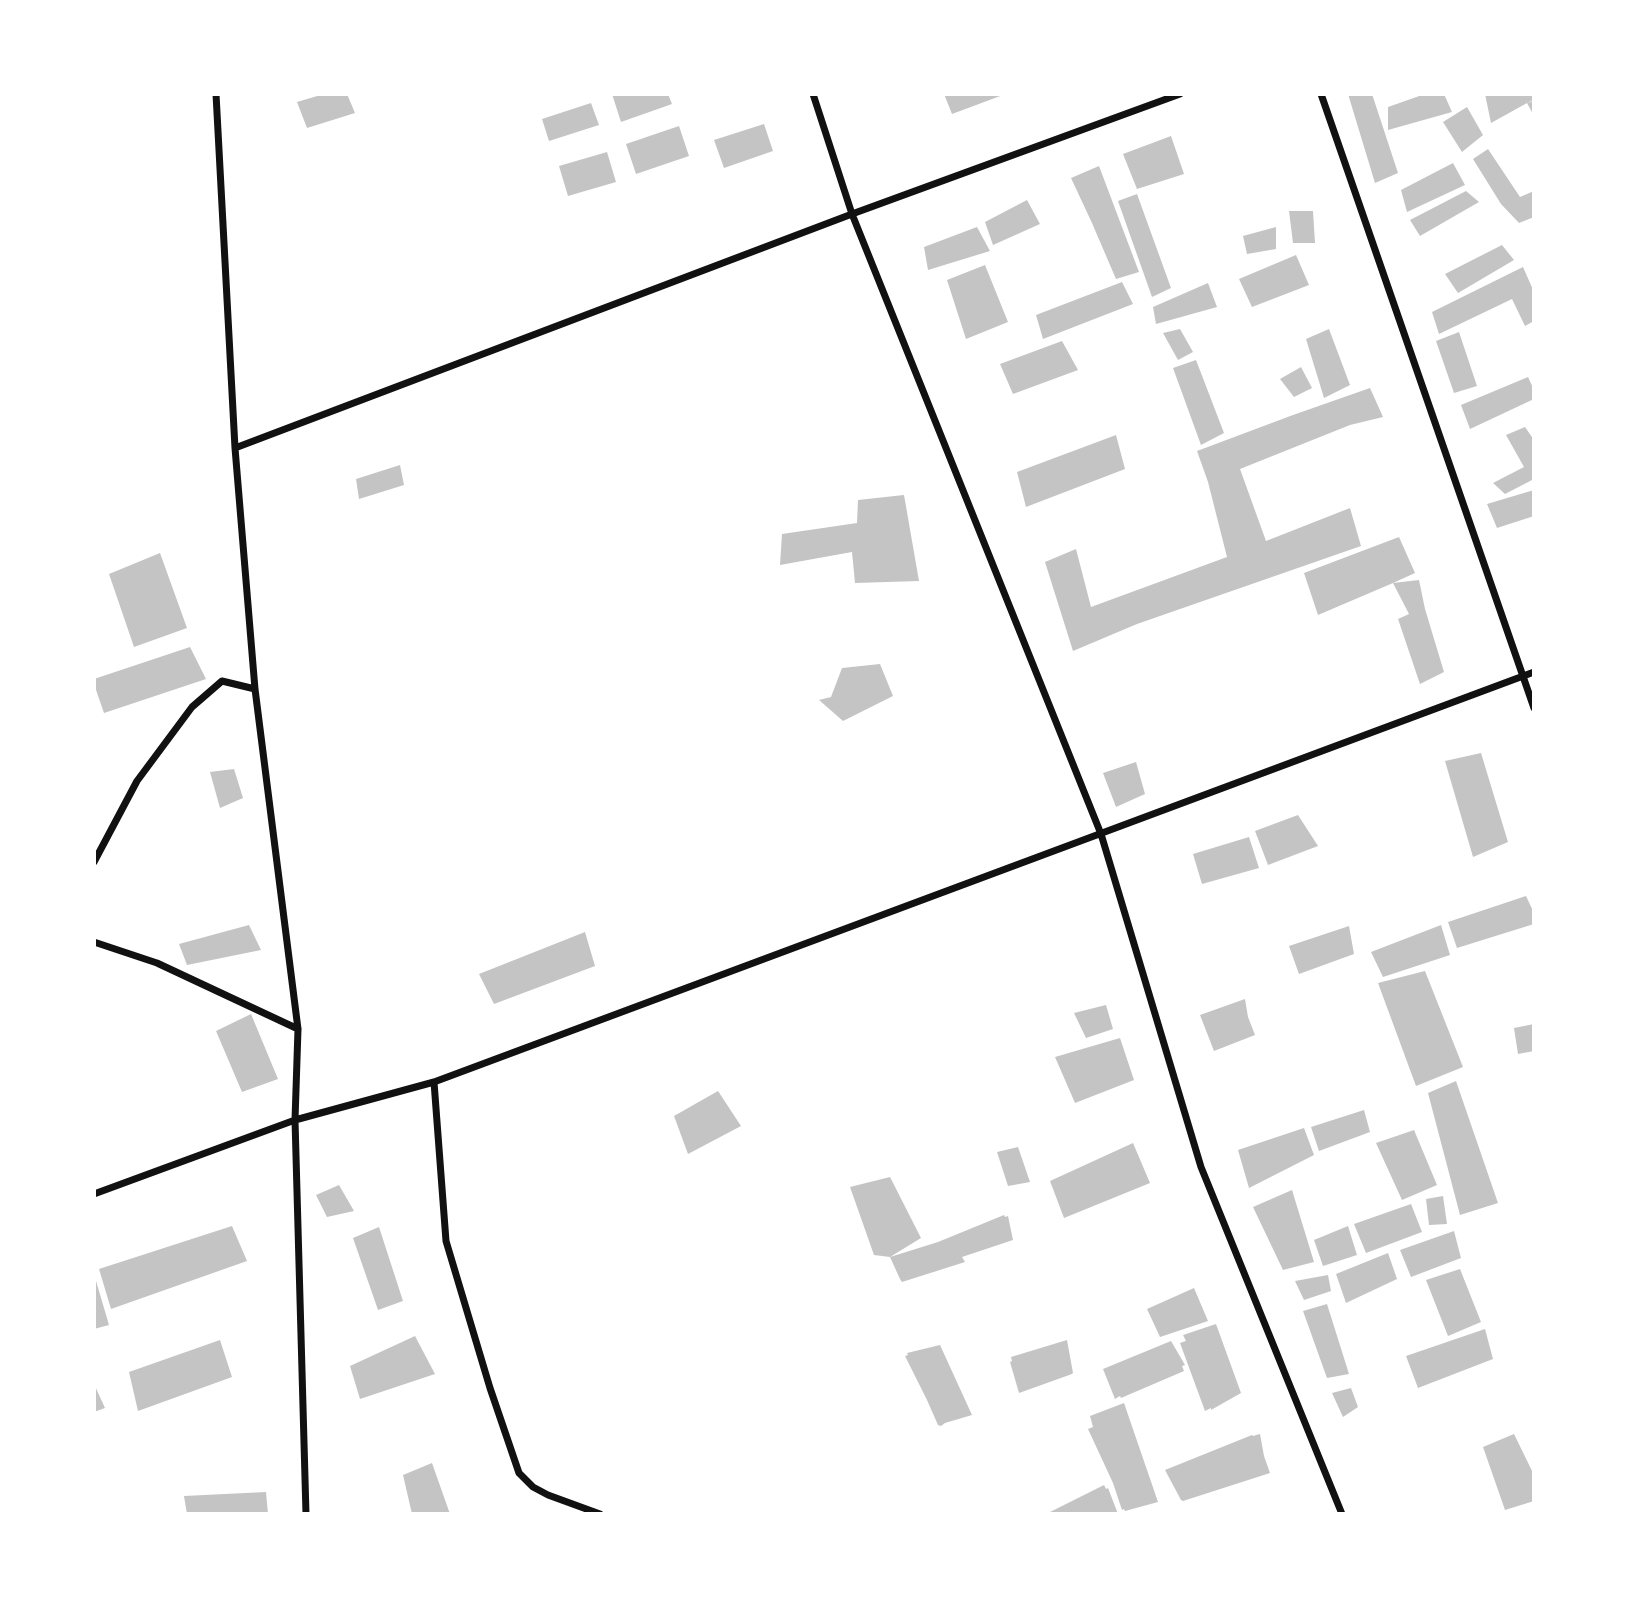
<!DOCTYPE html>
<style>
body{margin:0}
#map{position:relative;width:1628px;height:1608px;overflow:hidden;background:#fff;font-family:Ubuntu,sans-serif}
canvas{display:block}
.frame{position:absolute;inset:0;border:96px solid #fff;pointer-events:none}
</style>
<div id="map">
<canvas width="1628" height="1608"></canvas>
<div class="frame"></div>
</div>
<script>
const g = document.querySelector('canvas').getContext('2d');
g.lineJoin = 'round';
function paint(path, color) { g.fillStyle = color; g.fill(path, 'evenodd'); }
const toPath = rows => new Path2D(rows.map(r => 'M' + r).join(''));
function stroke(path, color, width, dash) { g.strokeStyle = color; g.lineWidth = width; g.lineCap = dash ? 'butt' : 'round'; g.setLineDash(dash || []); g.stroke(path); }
const building = toPath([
 [324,94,347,94,355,113,307,128,297,102],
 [612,94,668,94,672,104,621,122],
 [944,94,1003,94,1003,95,952,114],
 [1348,94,1372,94,1398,173,1375,183],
 [1425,94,1444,94,1452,112,1388,130,1388,107],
 [1485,94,1534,94,1534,100,1527,103,1534,101,1534,116,1527,103,1491,123],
 [591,103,599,125,549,141,542,119],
 [1467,107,1483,135,1462,152,1443,122],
 [764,124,773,151,724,168,714,140],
 [679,126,689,156,636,174,626,144],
 [1171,136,1184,174,1137,189,1123,154],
 [1488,149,1520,197,1534,191,1534,217,1519,223,1501,204,1473,159],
 [607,152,616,182,568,196,559,166],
 [1453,163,1465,185,1407,212,1401,190],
 [1099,166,1139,272,1116,279,1092,223,1071,178],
 [1466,191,1479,202,1420,236,1410,220],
 [1137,194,1171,288,1152,297,1118,201],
 [1027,200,1040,224,993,245,985,222],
 [1289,211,1313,211,1315,243,1293,243],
 [977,227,990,251,928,270,924,247],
 [1276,227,1276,249,1247,254,1243,236],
 [1502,245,1514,260,1458,293,1445,274],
 [1296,255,1309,285,1252,307,1239,279],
 [985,265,1008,322,966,339,947,280],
 [1523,267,1534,292,1534,321,1525,326,1512,299,1439,334,1432,312],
 [1122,282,1133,304,1043,339,1036,315],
 [1208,283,1217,307,1156,324,1153,307],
 [1180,329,1193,352,1178,360,1163,333],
 [1329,329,1350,385,1324,398,1306,339],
 [1459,332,1477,386,1454,393,1436,341],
 [1062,341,1078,370,1013,394,1000,364],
 [1196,360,1224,433,1201,445,1173,368],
 [1301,367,1312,388,1294,397,1280,379],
 [1528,377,1534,390,1534,399,1470,429,1461,405],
 [1370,388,1383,417,1350,425,1240,469,1266,541,1350,508,1361,546,1137,624,1073,651,1045,562,1076,549,1091,607,1227,557,1208,482,1197,451,1293,415],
 [1525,427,1534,440,1534,479,1505,494,1493,483,1524,467,1506,435],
 [1116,435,1125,469,1026,507,1017,472],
 [400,465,404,485,359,499,356,479],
 [1534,490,1534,516,1497,528,1487,504],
 [904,495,919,581,855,583,852,552,780,565,782,534,857,523,858,500],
 [1399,537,1415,573,1393,583,1419,580,1425,609,1444,672,1420,684,1398,619,1409,614,1393,583,1318,615,1304,573],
 [160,553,187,628,134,647,109,574],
 [190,647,206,679,104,713,94,684,94,679],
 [880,664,893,696,843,721,819,700,831,697,842,668],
 [1481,753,1508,842,1473,857,1445,761],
 [1136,762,1145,794,1116,807,1103,773],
 [234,769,243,798,220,808,210,772],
 [1298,815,1318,846,1268,865,1255,831],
 [1249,837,1259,868,1202,884,1193,854],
 [1526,896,1534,913,1534,924,1457,948,1448,922],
 [249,925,261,950,187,965,179,944],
 [1441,925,1450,955,1383,977,1371,952],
 [1349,926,1354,954,1299,974,1289,946],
 [585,932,595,966,494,1004,479,974],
 [1425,971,1463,1067,1416,1086,1378,983],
 [1245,999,1248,1017,1255,1035,1214,1051,1200,1015],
 [1106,1005,1113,1029,1086,1038,1074,1013],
 [251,1014,278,1079,242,1092,216,1031],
 [1534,1024,1534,1051,1518,1054,1514,1028],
 [1120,1038,1134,1080,1075,1103,1055,1057],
 [1456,1081,1498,1203,1460,1215,1428,1093],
 [718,1091,741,1126,688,1154,674,1116],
 [1364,1110,1370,1132,1319,1151,1311,1127],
 [1304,1128,1314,1155,1249,1188,1238,1150],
 [1414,1130,1437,1185,1402,1200,1376,1143],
 [1133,1143,1150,1183,1064,1218,1050,1181],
 [1018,1147,1030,1182,1008,1186,997,1152],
 [890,1177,921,1238,890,1257,874,1255,850,1187],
 [339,1185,354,1211,327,1217,316,1195],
 [1292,1190,1314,1262,1283,1270,1253,1207],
 [1443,1196,1447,1224,1429,1225,1426,1199],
 [1411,1204,1422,1232,1366,1253,1354,1224],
 [1004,1215,1005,1217,1008,1216,1013,1240,962,1257,965,1262,902,1282,900,1279,890,1257,938,1242],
 [232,1226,247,1261,111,1309,99,1269],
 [1348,1226,1357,1255,1323,1266,1314,1240],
 [379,1227,403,1301,378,1310,353,1238],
 [1454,1231,1461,1258,1411,1277,1400,1250],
 [1388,1253,1397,1279,1346,1303,1336,1274],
 [1460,1269,1481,1322,1448,1336,1426,1280],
 [94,1274,109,1325,94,1329],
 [1328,1275,1331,1291,1304,1300,1295,1281],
 [1194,1288,1208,1321,1160,1337,1147,1309],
 [1327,1304,1349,1374,1327,1378,1303,1311],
 [1216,1324,1241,1393,1211,1410,1211,1408,1205,1411,1180,1343,1186,1341,1183,1335],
 [1485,1329,1493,1359,1418,1388,1406,1356],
 [415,1336,435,1374,360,1399,350,1366],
 [220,1340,232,1377,138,1411,129,1372],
 [1067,1340,1073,1373,1072,1374,1019,1393,1010,1362,1012,1361,1011,1357],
 [1171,1341,1185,1365,1182,1366,1184,1371,1121,1398,1120,1396,1115,1399,1103,1369],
 [940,1345,972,1415,945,1423,941,1426,938,1425,927,1400,905,1356,908,1355,907,1353],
 [94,1384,105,1408,94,1412],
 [1351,1388,1358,1407,1343,1417,1332,1393],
 [1124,1403,1158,1502,1125,1511,1124,1509,1122,1510,1113,1483,1088,1429,1093,1427,1090,1416],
 [1260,1434,1264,1456,1270,1473,1183,1501,1181,1500,1165,1470,1252,1435,1253,1436],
 [1514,1434,1534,1475,1534,1501,1505,1510,1483,1447],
 [432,1463,450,1514,412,1514,403,1475],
 [1104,1485,1106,1489,1108,1488,1118,1514,1046,1514],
 [266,1492,268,1514,187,1514,184,1496]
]);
const minor = toPath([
 [216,94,235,448,255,689,298,1029,295,1120,306,1514],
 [813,94,852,214,1101,834,1201,1167,1342,1514],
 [1321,94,1534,708],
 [235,448,852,214,1180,94],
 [94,862,137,781,192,707,222,681,255,689],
 [94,942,157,963,298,1029],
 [434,1082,446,1241,490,1388,519,1473,533,1487,548,1495,600,1514],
 [94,1194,295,1120,434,1082,1534,672]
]);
paint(building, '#c4c4c4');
stroke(minor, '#111', 7);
</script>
